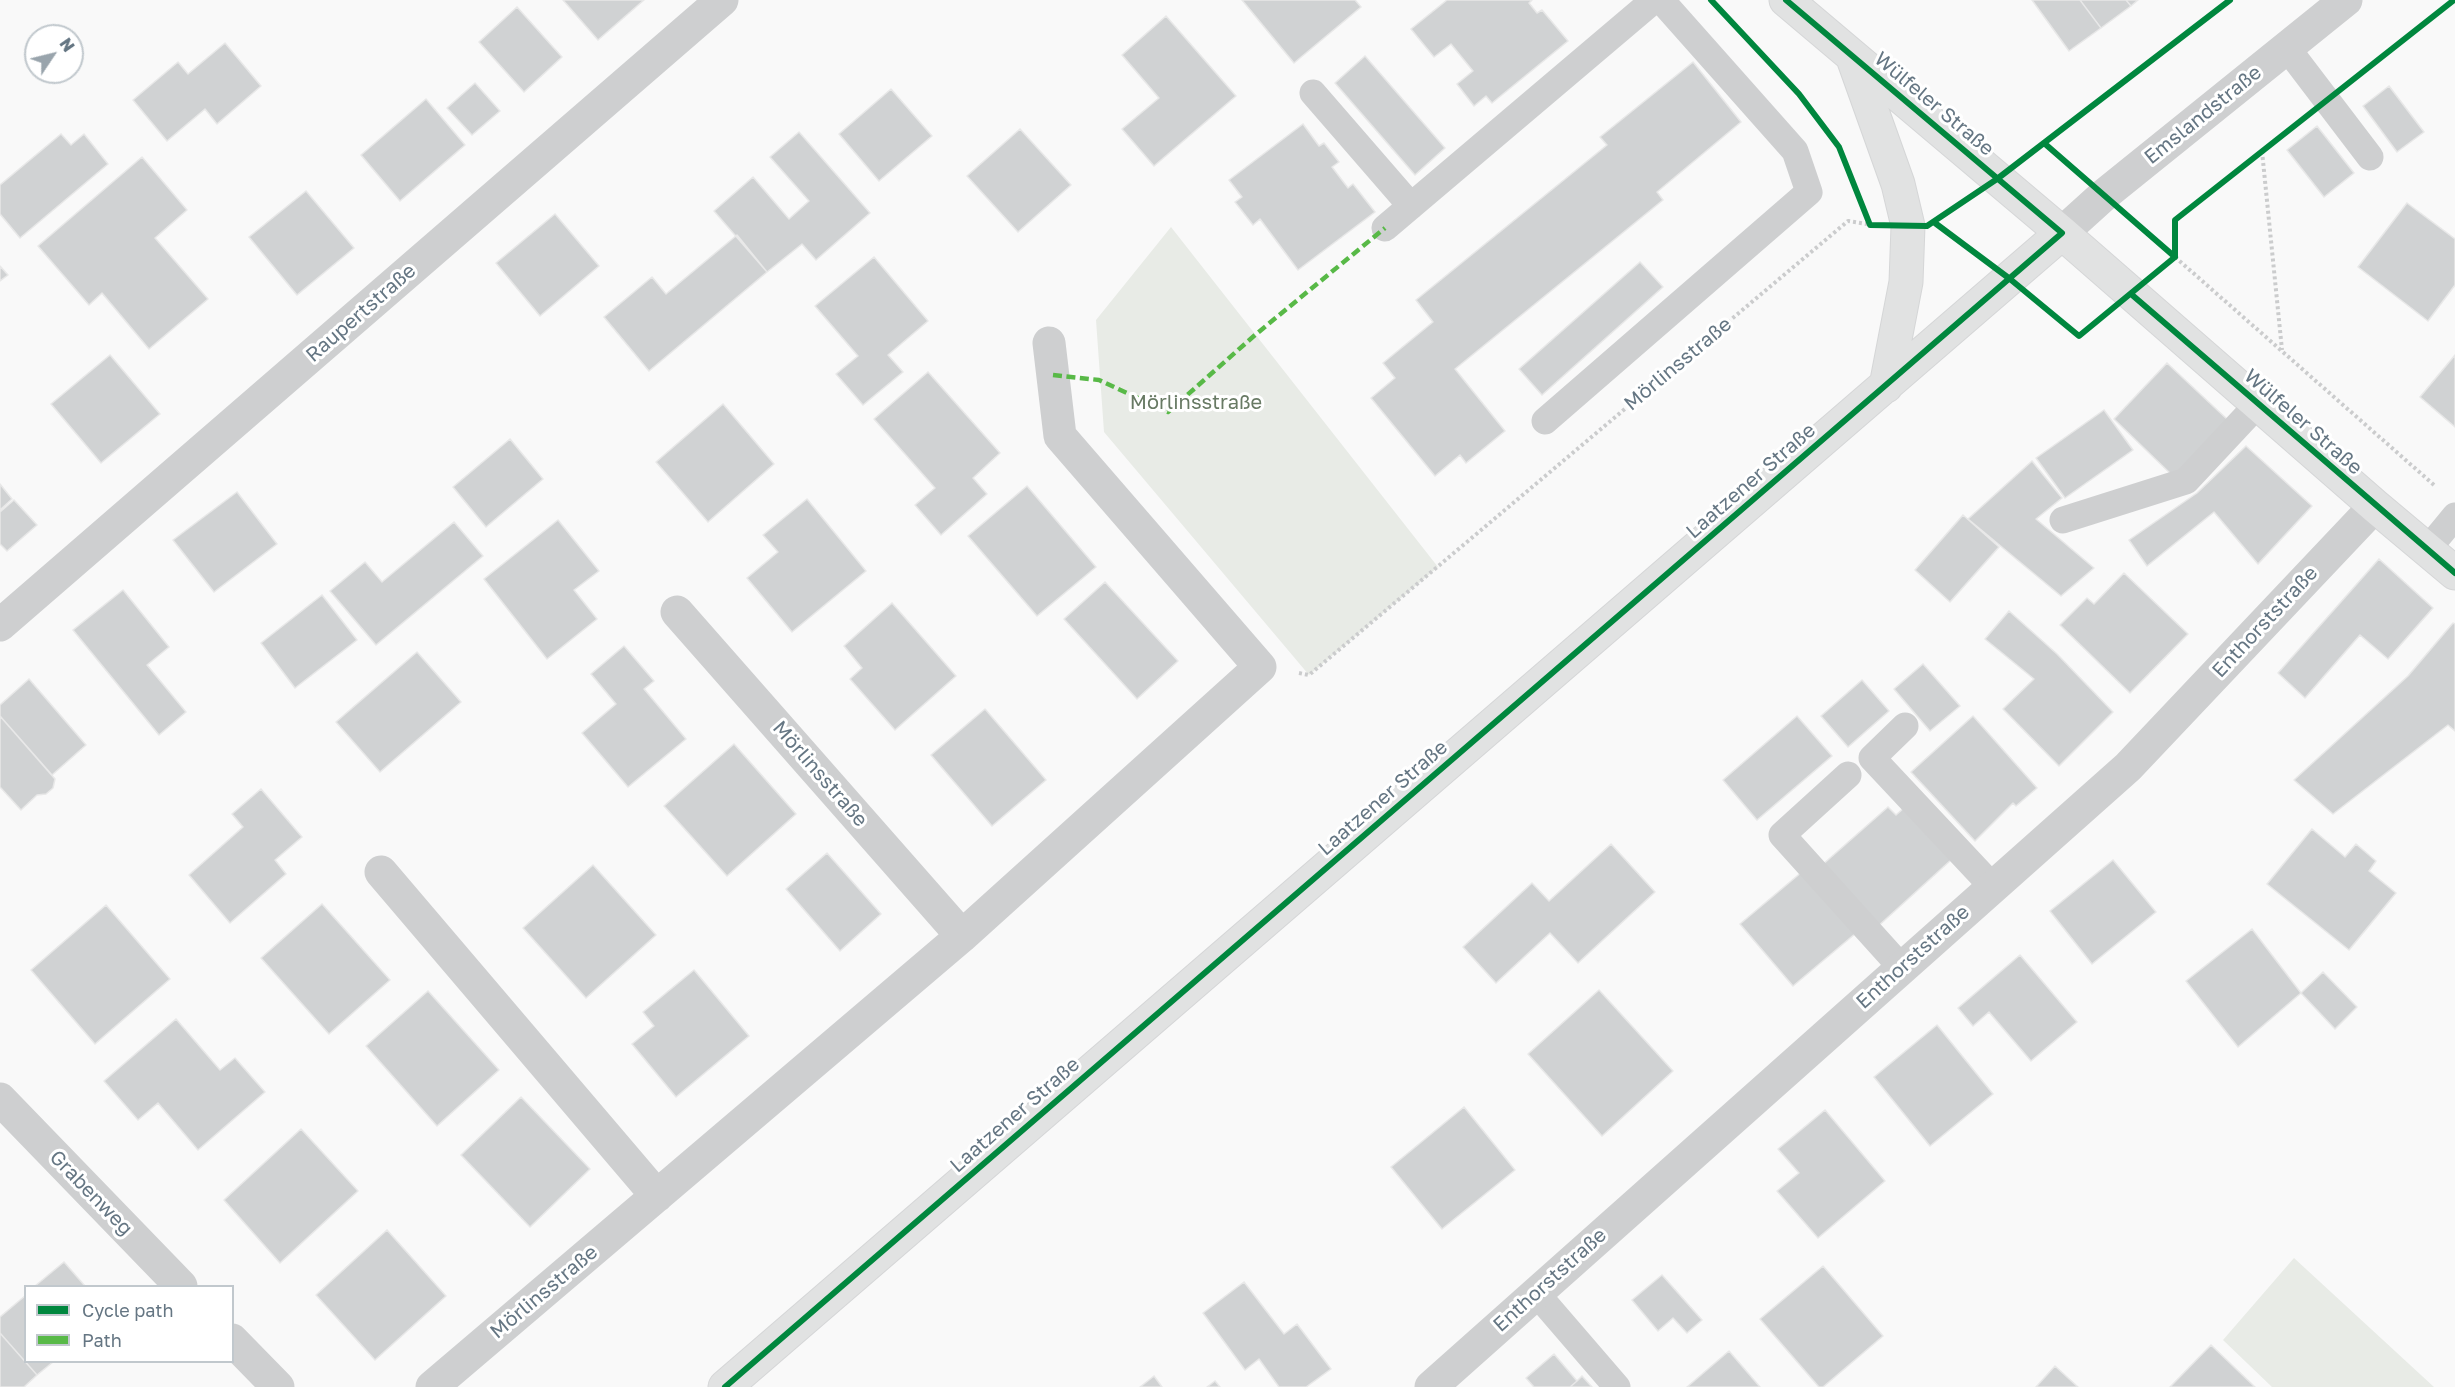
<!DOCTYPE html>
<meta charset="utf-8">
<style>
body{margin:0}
#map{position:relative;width:2455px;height:1387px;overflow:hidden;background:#f9f9f9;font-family:"Golos Text",sans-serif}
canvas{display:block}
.legend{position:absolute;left:24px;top:1285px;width:210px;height:78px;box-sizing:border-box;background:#fff;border:2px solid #c1c8cd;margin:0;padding:8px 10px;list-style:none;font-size:18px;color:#657683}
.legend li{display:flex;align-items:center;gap:12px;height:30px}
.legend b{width:30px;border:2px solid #c1c8cd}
.north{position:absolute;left:24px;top:24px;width:60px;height:60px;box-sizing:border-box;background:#fff;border:2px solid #c1c8cd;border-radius:50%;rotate:55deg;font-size:16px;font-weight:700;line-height:24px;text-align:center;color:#657683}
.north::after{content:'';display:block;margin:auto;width:21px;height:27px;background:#99a4ac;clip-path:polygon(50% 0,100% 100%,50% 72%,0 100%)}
</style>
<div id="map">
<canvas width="2455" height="1387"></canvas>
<ul class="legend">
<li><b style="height:8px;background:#00873e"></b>Cycle path</li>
<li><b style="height:8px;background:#58b947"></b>Path</li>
</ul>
<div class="north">N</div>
</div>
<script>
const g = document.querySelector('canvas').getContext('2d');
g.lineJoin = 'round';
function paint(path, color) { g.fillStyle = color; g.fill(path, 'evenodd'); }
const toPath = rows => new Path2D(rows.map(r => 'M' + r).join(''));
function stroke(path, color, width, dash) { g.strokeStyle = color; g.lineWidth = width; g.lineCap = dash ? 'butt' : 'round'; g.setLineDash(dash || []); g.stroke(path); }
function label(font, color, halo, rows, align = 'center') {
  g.font = font + ' "Golos Text",sans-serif'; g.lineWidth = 6; g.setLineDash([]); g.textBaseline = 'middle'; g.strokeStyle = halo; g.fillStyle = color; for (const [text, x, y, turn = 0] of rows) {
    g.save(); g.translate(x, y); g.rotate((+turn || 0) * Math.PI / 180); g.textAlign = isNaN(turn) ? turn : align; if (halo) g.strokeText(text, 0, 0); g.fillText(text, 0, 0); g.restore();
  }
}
const green = toPath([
 [1171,227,1438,567,1309,675,1104,432,1096,320],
 [2294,1258,2434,1387,2272,1387,2223,1340]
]);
const building = toPath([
 [563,0,644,0,598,40,563,0],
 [1242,0,1355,0,1361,7,1294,63,1242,0],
 [1447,0,1532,0,1529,3,1537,13,1542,10,1568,41,1492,103,1486,96,1474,106,1457,84,1473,71,1451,44,1434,57,1411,29,1447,0],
 [2032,0,2080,0,2101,28,2069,51,2032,0],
 [2080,0,2126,0,2131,6,2101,28,2080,0],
 [2126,0,2138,0,2131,6,2126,0],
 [517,7,562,57,524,92,479,42,517,7],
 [1166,16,1236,96,1154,166,1122,129,1159,98,1122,55,1166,16],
 [225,43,261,86,217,124,205,109,167,141,133,100,178,62,188,74,225,43],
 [1365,56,1445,148,1415,175,1335,83,1365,56],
 [1693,62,1741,122,1657,192,1663,200,1455,369,1505,431,1466,463,1460,455,1435,476,1371,398,1395,378,1383,363,1433,322,1416,300,1607,145,1600,137,1693,62],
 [475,83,500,111,472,135,447,108,475,83],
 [2389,86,2424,132,2397,152,2363,106,2389,86],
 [891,89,932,136,879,181,839,134,891,89],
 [426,99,465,145,400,201,361,155,426,99],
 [1303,124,1319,146,1324,143,1339,162,1332,167,1348,188,1353,184,1375,212,1298,270,1260,219,1253,225,1235,202,1242,197,1229,180,1303,124],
 [2317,126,2354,173,2324,197,2287,150,2317,126],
 [1020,129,1071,185,1018,232,967,176,1020,129],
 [799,132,870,213,816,260,802,244,767,272,714,211,753,177,789,219,809,201,770,157,799,132],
 [61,134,71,145,84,134,108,164,20,238,0,214,0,185,61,134],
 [142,157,187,210,155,238,208,299,149,349,102,293,89,305,38,246,142,157],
 [306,191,354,248,297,295,249,237,306,191],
 [2407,203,2455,239,2455,285,2428,321,2358,267,2407,203],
 [555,214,599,266,540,316,496,263,555,214],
 [737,235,767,272,649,371,604,317,652,277,666,294,737,235],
 [874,257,928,321,888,355,903,372,863,405,836,374,858,356,815,306,874,257],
 [1640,262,1663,287,1542,395,1519,369,1640,262],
 [0,266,8,275,0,281,0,266],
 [110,355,160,414,101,463,51,404,110,355],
 [2455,355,2455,427,2420,397,2455,355],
 [2167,363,2229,421,2175,478,2114,419,2167,363],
 [928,372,1000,453,973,478,987,494,941,535,915,505,935,488,874,419,928,372],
 [723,404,774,464,708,522,656,462,723,404],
 [2104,410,2133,450,2065,498,2036,458,2104,410],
 [510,439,543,479,486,527,453,487,510,439],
 [2246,446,2312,506,2258,564,2214,512,2147,566,2129,540,2197,493,2246,446],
 [2032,461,2062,498,2036,519,2094,568,2061,596,1968,519,2032,461],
 [0,484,12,499,0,510,0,484],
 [1027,486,1096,567,1037,616,968,536,1027,486],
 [237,492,277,544,214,592,173,540,237,492],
 [807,499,866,571,792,632,747,578,778,552,763,535,807,499],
 [14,500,37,525,7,551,0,544,0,512,14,500],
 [1963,515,1999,547,1950,602,1915,570,1963,515],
 [558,520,599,571,574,590,597,619,547,659,484,579,558,520],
 [454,522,483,556,376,645,330,591,365,562,382,582,454,522],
 [2379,559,2433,608,2388,659,2360,635,2305,698,2278,673,2379,559],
 [2124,573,2188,634,2130,693,2060,625,2087,598,2094,604,2124,573],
 [1105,582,1178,661,1137,699,1064,619,1105,582],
 [123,590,169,647,147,665,186,712,159,735,73,630,123,590],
 [322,595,357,640,295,688,261,643,322,595],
 [892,603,956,676,895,730,850,679,862,668,844,646,892,603],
 [2009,611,2057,654,2113,712,2059,766,2003,709,2034,679,1985,639,2009,611],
 [2453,623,2455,624,2455,731,2448,725,2333,814,2294,780,2408,676,2453,623],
 [624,646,654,681,644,689,686,739,628,787,582,733,616,704,591,674,624,646],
 [417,652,461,702,380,772,336,722,417,652],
 [1923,664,1960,706,1930,731,1894,689,1923,664],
 [29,679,86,745,52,775,0,716,0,705,29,679],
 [1862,680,1889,711,1848,747,1821,716,1862,680],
 [985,709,1046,780,992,826,931,755,985,709],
 [0,716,55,779,53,788,46,794,37,795,21,810,0,787,0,716],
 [1797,716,1832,756,1757,820,1723,780,1797,716],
 [1973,716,2037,788,2016,806,2013,803,1975,841,1911,772,1973,716],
 [734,744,796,814,727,876,664,806,734,744],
 [261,789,302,837,275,860,286,874,230,923,189,875,243,827,232,814,261,789],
 [1888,807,1896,815,1905,807,1951,860,1876,928,1821,866,1888,807],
 [2312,829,2345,857,2356,844,2376,861,2369,871,2396,893,2349,950,2267,884,2312,829],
 [1611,844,1655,892,1578,963,1550,933,1496,983,1463,947,1532,883,1549,901,1611,844],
 [827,853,881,914,840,951,786,889,827,853],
 [2113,860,2156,912,2092,964,2050,911,2113,860],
 [593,865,656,935,586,998,523,928,593,865],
 [1803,871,1856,933,1793,986,1740,924,1803,871],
 [322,904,390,980,329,1034,261,958,322,904],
 [106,905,170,979,95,1044,31,970,106,905],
 [2252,929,2301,993,2238,1047,2186,981,2252,929],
 [2020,955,2077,1022,2031,1061,1989,1012,1973,1026,1958,1008,2020,955],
 [694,970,749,1036,676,1097,632,1044,654,1026,643,1012,694,970],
 [2323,972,2357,1007,2335,1029,2301,993,2323,972],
 [1599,990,1673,1071,1602,1136,1528,1054,1599,990],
 [428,991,499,1070,437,1126,366,1046,428,991],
 [176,1019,220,1070,235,1058,265,1092,198,1150,158,1103,138,1120,104,1081,176,1019],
 [1937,1025,1993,1094,1930,1146,1874,1077,1937,1025],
 [521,1097,590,1169,530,1227,461,1155,521,1097],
 [1464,1107,1515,1170,1442,1229,1391,1167,1464,1107],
 [1825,1110,1885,1181,1818,1238,1777,1191,1799,1173,1778,1149,1825,1110],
 [301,1129,358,1191,280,1263,224,1200,301,1129],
 [387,1230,446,1296,375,1360,316,1295,387,1230],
 [64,1262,85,1286,35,1286,64,1262],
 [1823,1266,1883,1336,1823,1387,1819,1387,1760,1319,1823,1266],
 [1662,1275,1702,1320,1687,1333,1673,1318,1658,1331,1632,1300,1662,1275],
 [1244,1282,1284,1334,1297,1324,1331,1369,1306,1387,1279,1387,1259,1359,1245,1370,1203,1313,1244,1282],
 [26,1295,26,1362,53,1362,37,1375,0,1333,0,1317,26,1295],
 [0,1333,37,1375,24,1387,0,1387,0,1333],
 [2211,1345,2255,1387,2170,1387,2211,1345],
 [1729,1351,1760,1387,1687,1387,1729,1351],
 [1554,1354,1577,1381,1570,1387,1534,1387,1526,1378,1554,1354],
 [2055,1366,2078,1387,2036,1387,2055,1366],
 [1154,1376,1162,1387,1140,1387,1154,1376],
 [1582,1376,1592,1387,1570,1387,1577,1381,1582,1376],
 [1215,1381,1220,1387,1207,1387,1215,1381]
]);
const path = toPath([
 [2262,151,2282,350],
 [2175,257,2434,485],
 [1299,673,1309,675,1848,221,1867,224]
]);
const service = toPath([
 [2287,48,2370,157],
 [1313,93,1411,206],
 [1385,228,1654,0],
 [1545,421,1809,192,1795,151,1661,0],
 [2063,520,2186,481,2258,404],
 [2427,550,2455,516],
 [1905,726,1872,758,1992,886],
 [1848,775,1782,835,1901,967],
 [1536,1293,1617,1387]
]);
const minor = toPath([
 [677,612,962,936],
 [0,625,722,0],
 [381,872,657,1196],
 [0,1099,181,1286],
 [232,1340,278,1387],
 [432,1387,962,936,1260,667,1060,436,1049,343],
 [1431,1387,2128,767,2375,506]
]);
const tertiary = toPath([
 [2062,233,2104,195,2346,0]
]);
const secondary = toPath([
 [1786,0,2062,233,2375,506,2455,573],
 [1853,58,1898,184,1908,226,1906,282,1886,386],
 [725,1387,2062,233]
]);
const quiet = toPath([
 [1053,375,1099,380,1168,412,1255,335,1385,228]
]);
const cycleway = toPath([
 [1711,0,1799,94,1839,147,1870,225,1927,226,1997,179,2230,0],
 [2044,143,2175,257],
 [1935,223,2010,279,2079,336,2175,257],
 [2175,257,2175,220,2454,0],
 [2131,294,2455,573],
 [725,1387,2062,233,1786,0]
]);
const streetNames = [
 ["Wülfeler Straße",1934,104,40],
 ["Emslandstraße",2203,115,-39],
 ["Raupertstraße",361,313,-41],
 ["Mörlinsstraße",1678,364,-40],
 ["Wülfeler Straße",2303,422,41],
 ["Laatzener Straße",1751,481,-41],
 ["Enthorststraße",2265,622,-47],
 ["Mörlinsstraße",820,774,49],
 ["Laatzener Straße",1383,798,-41],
 ["Enthorststraße",1913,957,-42],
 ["Laatzener Straße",1015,1115,-41],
 ["Grabenweg",91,1193,46],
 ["Enthorststraße",1550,1280,-42],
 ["Mörlinsstraße",544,1292,-40]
];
const parkNames = [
 ["Mörlinsstraße",1196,403]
];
paint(green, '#e8ebe6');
paint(building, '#d0d2d3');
stroke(building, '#e8e8e8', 1.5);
stroke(secondary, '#d5d6d7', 35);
stroke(path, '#cbcccd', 4, [3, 3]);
stroke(service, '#cecfd0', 27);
stroke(minor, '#cecfd0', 33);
stroke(tertiary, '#cecfd0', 33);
stroke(secondary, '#e1e2e2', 33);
stroke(quiet, '#58b947', 4.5, [9, 4.5]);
stroke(cycleway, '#00873e', 6);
label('20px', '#657683', '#fff', streetNames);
label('20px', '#687a64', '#fff', parkNames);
</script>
